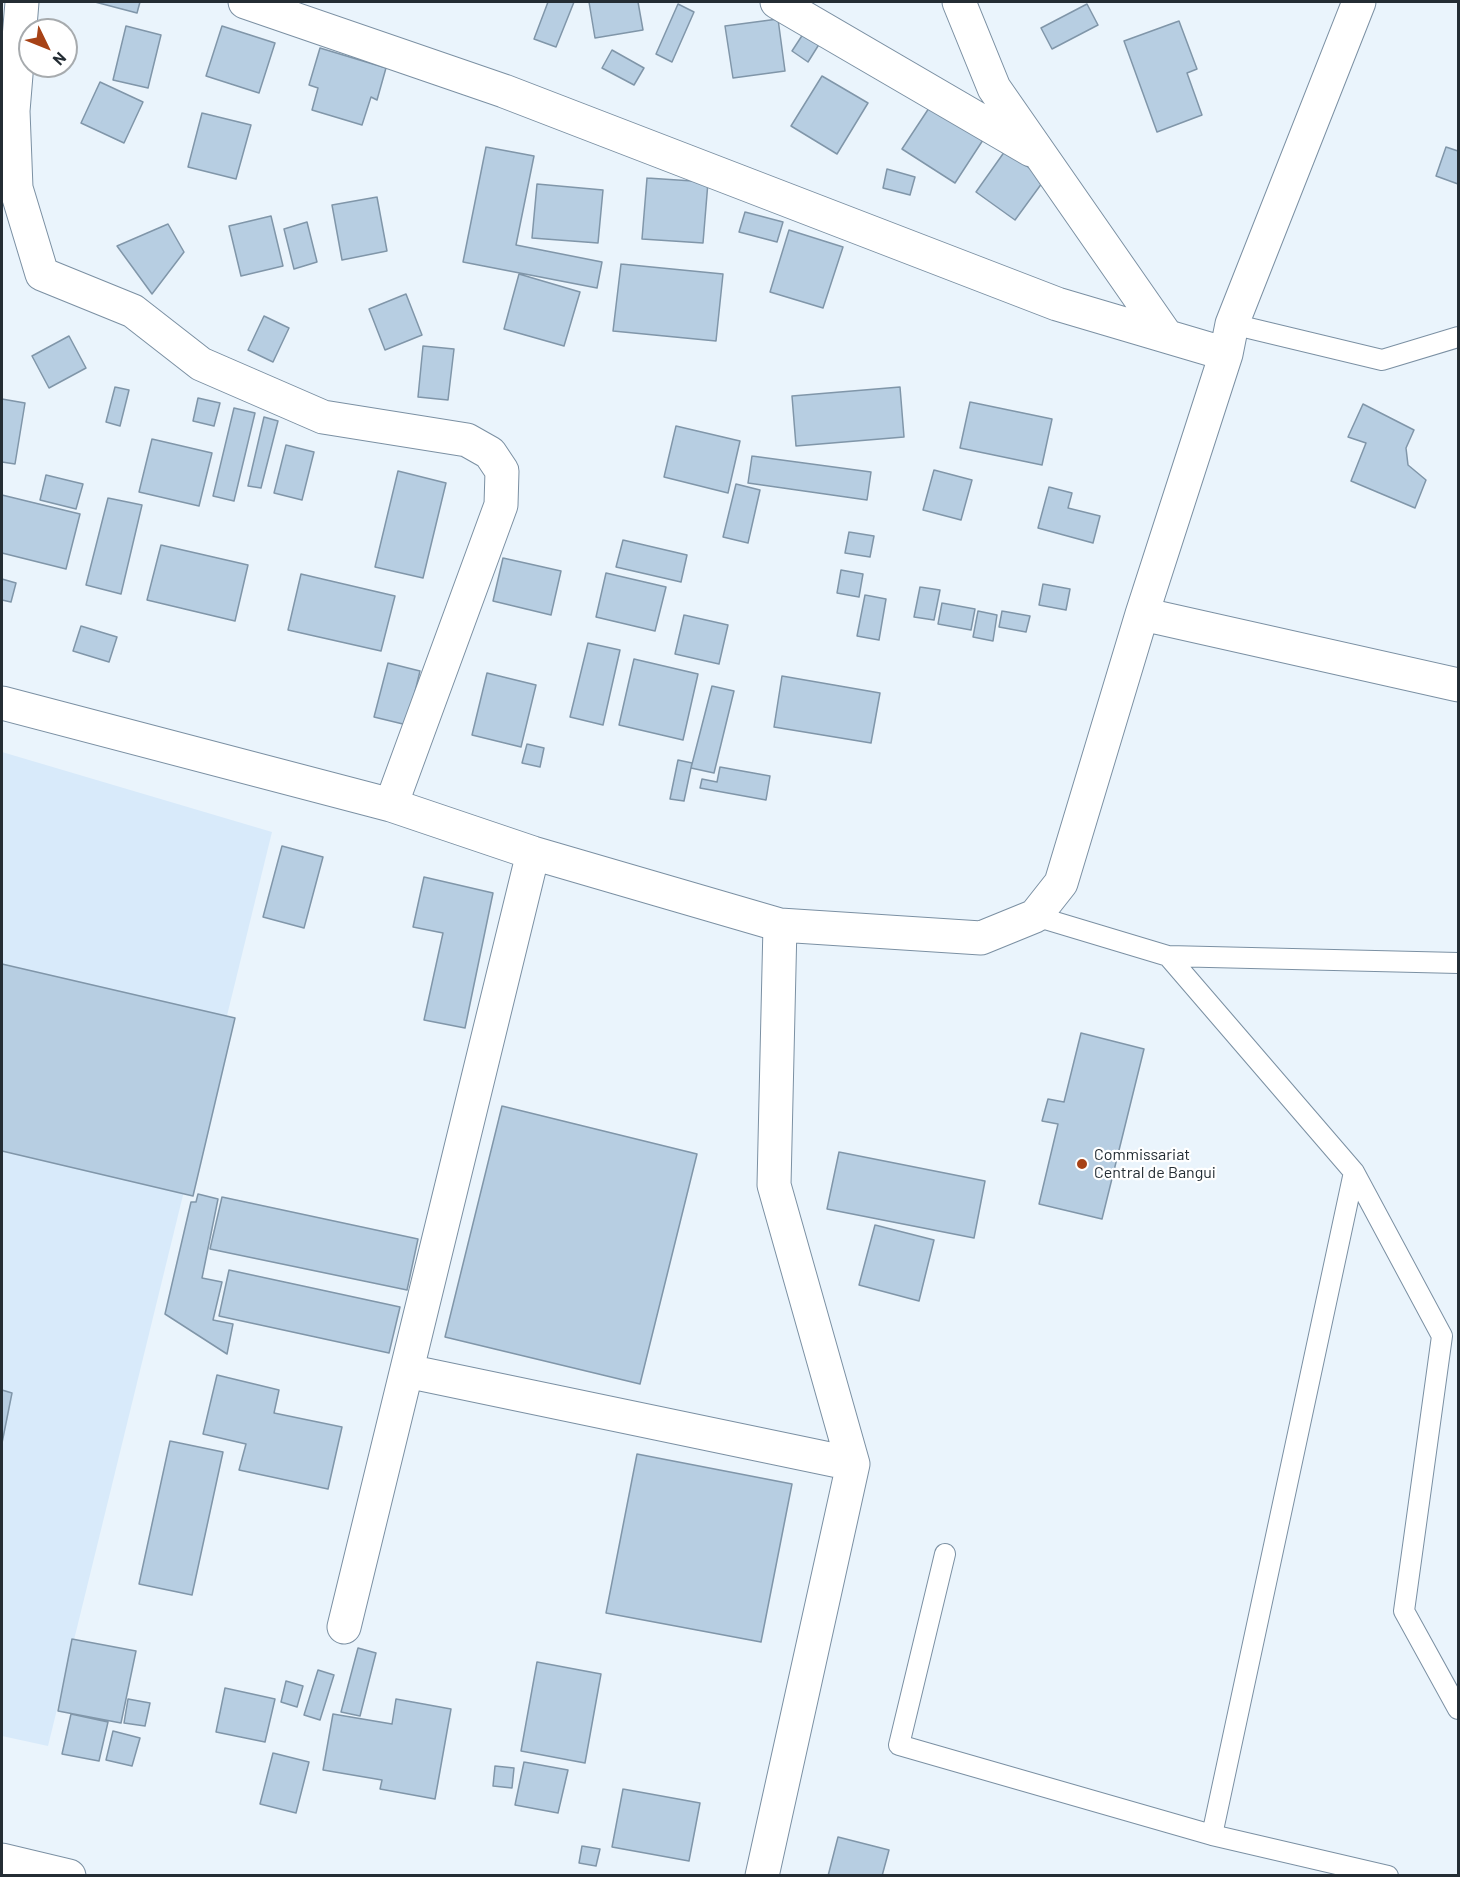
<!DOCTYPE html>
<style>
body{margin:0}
#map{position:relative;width:1460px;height:1877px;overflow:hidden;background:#eaf4fc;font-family:Barlow,sans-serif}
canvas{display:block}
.frame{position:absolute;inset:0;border:3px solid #242d34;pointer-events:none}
.north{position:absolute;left:18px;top:18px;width:60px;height:60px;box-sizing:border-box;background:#fff;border:2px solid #a7abae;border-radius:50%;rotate:133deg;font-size:16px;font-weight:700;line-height:24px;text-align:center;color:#242d34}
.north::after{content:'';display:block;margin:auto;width:21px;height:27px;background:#a74216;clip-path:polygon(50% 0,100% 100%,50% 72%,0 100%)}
</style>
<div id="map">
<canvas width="1460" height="1877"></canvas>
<div class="frame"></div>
<div class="north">N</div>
</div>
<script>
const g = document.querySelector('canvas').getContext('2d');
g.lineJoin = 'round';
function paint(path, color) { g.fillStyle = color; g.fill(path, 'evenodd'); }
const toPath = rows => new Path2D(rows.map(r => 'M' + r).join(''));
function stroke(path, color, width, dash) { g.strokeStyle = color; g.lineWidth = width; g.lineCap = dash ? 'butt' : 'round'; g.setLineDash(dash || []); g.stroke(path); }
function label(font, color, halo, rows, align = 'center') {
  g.font = font + ' Barlow,sans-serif'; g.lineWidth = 4.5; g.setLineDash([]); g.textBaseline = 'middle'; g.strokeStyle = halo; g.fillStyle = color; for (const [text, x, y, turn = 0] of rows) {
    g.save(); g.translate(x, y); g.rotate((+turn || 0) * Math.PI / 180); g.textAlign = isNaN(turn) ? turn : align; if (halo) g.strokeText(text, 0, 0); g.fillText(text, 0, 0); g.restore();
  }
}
const built = toPath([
 [2,752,272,832,48,1746,2,1736]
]);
const building = toPath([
 [95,2,140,2,137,13,95,2],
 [548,2,574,2,556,47,534,39,548,2],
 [589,2,638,2,643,30,595,38,589,2],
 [678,4,694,12,672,62,656,54,678,4],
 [1087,4,1098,25,1052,49,1041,28,1087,4],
 [778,19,785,71,733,78,725,26,778,19],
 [1179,21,1197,69,1187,73,1202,115,1157,132,1124,41,1179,21],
 [126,26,161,35,148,88,113,80,126,26],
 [222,26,275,43,259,93,206,76,222,26],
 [807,28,823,38,808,62,792,51,807,28],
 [320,48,386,68,377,100,371,97,362,125,312,110,318,88,309,85,320,48],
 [612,50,644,68,634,85,602,68,612,50],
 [822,76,868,103,837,154,791,126,822,76],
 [100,82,143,102,124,143,81,123,100,82],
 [931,105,983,140,955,183,902,149,931,105],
 [202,113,251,125,236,179,188,167,202,113],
 [486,147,534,156,516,245,602,262,597,288,463,262,486,147],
 [1446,147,1458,151,1458,184,1436,176,1446,147],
 [1005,151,1045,179,1015,220,976,192,1005,151],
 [887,169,915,177,910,195,883,188,887,169],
 [647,178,708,182,703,243,642,239,647,178],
 [537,184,603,190,598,243,532,238,537,184],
 [377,197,387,251,342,260,332,205,377,197],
 [745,212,783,222,777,242,739,232,745,212],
 [271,216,283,266,241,276,229,226,271,216],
 [307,222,317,262,294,269,284,229,307,222],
 [168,224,184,252,152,294,117,246,168,224],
 [789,230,843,247,823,308,770,292,789,230],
 [621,264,723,274,716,341,613,331,621,264],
 [519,274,580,292,564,346,504,329,519,274],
 [406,294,422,335,385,350,369,309,406,294],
 [264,316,289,328,273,362,248,350,264,316],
 [69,336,86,368,49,388,32,356,69,336],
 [423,346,454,349,448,400,418,397,423,346],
 [115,387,129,390,120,426,106,422,115,387],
 [900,387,904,437,796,446,792,396,900,387],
 [198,398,220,403,214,426,193,421,198,398],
 [2,399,25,403,15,464,2,462,2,399],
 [970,402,1052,419,1042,465,960,448,970,402],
 [1363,404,1414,430,1406,448,1408,465,1426,480,1415,508,1351,481,1366,443,1348,437,1363,404],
 [234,408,255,413,234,501,213,496,234,408],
 [264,417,278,421,261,488,248,486,264,417],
 [676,426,740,441,728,493,664,477,676,426],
 [152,439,212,453,199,506,139,492,152,439],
 [286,445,314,452,302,500,274,493,286,445],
 [752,456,871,472,867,500,748,483,752,456],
 [934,470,972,480,961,520,923,510,934,470],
 [398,471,446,483,423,578,375,567,398,471],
 [46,475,83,484,76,509,40,500,46,475],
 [736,484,760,490,748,543,723,537,736,484],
 [1049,487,1072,493,1068,508,1100,516,1093,543,1038,528,1049,487],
 [2,495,80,514,66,569,2,553,2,495],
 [108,498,142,505,121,594,86,585,108,498],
 [849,532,874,536,870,557,845,553,849,532],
 [623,540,687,555,681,582,616,567,623,540],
 [161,545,248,565,235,621,147,600,161,545],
 [503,558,561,571,551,615,493,601,503,558],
 [841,570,863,574,859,597,837,593,841,570],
 [606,573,666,587,655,631,596,617,606,573],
 [301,574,395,596,381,651,288,630,301,574],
 [2,579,16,583,11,602,2,600,2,579],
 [1043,584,1070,589,1066,610,1039,605,1043,584],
 [920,587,940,590,934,620,914,617,920,587],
 [865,595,886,599,879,640,857,636,865,595],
 [942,603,975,609,971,630,938,624,942,603],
 [978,611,997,615,993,641,973,637,978,611],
 [1002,611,1030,616,1026,632,999,627,1002,611],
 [684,615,728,625,719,664,675,654,684,615],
 [81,626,117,637,109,662,73,651,81,626],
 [588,643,620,650,603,725,570,717,588,643],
 [634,659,698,674,683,740,619,725,634,659],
 [388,663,420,671,407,725,374,717,388,663],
 [487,673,536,685,521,747,472,735,487,673],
 [782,676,880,693,871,743,774,727,782,676],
 [712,686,734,691,714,773,691,768,712,686],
 [527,744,544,748,540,767,522,763,527,744],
 [678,760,692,763,684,801,670,799,678,760],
 [720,767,770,776,766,800,700,788,702,779,717,782,720,767],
 [282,846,323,857,304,928,263,917,282,846],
 [424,877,493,893,465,1028,424,1020,443,933,413,927,424,877],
 [2,964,235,1018,193,1196,2,1151,2,964],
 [1081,1033,1144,1049,1102,1219,1039,1204,1058,1124,1042,1121,1048,1099,1064,1102,1081,1033],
 [502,1106,697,1154,640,1384,445,1337,502,1106],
 [839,1152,985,1181,974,1238,827,1209,839,1152],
 [198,1194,218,1199,202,1278,222,1282,213,1320,233,1324,227,1354,165,1314,191,1202,196,1202,198,1194],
 [222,1197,418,1239,407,1290,210,1249,222,1197],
 [875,1225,934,1240,919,1301,859,1285,875,1225],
 [229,1270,400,1307,389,1353,219,1316,229,1270],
 [217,1375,279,1390,274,1413,342,1427,328,1489,239,1470,246,1444,203,1434,217,1375],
 [2,1390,12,1393,2,1443,2,1390],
 [170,1441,223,1452,192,1595,139,1584,170,1441],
 [637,1454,792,1484,761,1642,606,1613,637,1454],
 [72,1639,136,1651,121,1723,58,1711,72,1639],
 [358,1648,376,1653,360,1716,341,1712,358,1648],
 [537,1662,601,1674,585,1763,521,1751,537,1662],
 [318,1670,334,1675,320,1720,304,1715,318,1670],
 [286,1681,303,1686,297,1707,281,1702,286,1681],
 [225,1688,275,1699,265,1742,216,1732,225,1688],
 [128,1699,150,1703,145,1726,124,1723,128,1699],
 [396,1699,451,1709,435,1799,380,1789,382,1780,323,1770,333,1714,392,1724,396,1699],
 [71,1714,108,1722,99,1761,62,1754,71,1714],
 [113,1731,140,1738,132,1766,106,1760,113,1731],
 [273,1753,309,1762,296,1813,260,1804,273,1753],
 [524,1762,568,1770,558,1813,515,1805,524,1762],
 [495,1766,514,1768,512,1788,493,1786,495,1766],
 [623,1789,700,1803,689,1861,612,1847,623,1789],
 [838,1837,889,1850,882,1876,828,1876,838,1837],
 [582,1846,600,1849,596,1866,579,1863,582,1846]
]);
const service = toPath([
 [1232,324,1382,360,1458,337],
 [1035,916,1168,956,1458,963],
 [1168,956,1354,1172,1442,1336,1404,1611,1458,1709],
 [945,1554,899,1745,1212,1835,1388,1876],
 [1212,1835,1354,1172]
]);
const minor = toPath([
 [22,2,13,111,16,188,42,274,133,311,201,364,323,417,467,440,490,453,502,471,501,505,391,805],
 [245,2,504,91,1057,304,1226,354],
 [777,2,1031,150],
 [959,2,994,88,1165,334],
 [1142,614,1458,685],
 [2,703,391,805,533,853,780,925,981,938,1035,916,1061,883,1142,614,1226,354,1232,324,1359,2],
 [407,1371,853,1464],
 [344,1627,533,853],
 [762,1876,853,1464,774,1185,780,925]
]);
const primary = toPath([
 [2,1860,69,1876]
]);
const markers = [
 [1082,1164,6,"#a74216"]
];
const poiNames = [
 ["Commissariat",1094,1155],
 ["Central de Bangui",1094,1173]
];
paint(built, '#d8eafa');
paint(building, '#b7cee2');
stroke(building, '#8096a9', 1.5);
stroke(service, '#7b90a3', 22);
stroke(minor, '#7b90a3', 35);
stroke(primary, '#7b90a3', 35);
stroke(service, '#fff', 20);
stroke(minor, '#fff', 33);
stroke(primary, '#fff', 33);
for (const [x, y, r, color] of markers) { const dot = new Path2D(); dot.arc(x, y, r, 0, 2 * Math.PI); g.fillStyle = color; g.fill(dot); stroke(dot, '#fff', 2); }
label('16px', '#242d34', '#fff', poiNames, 'left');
</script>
